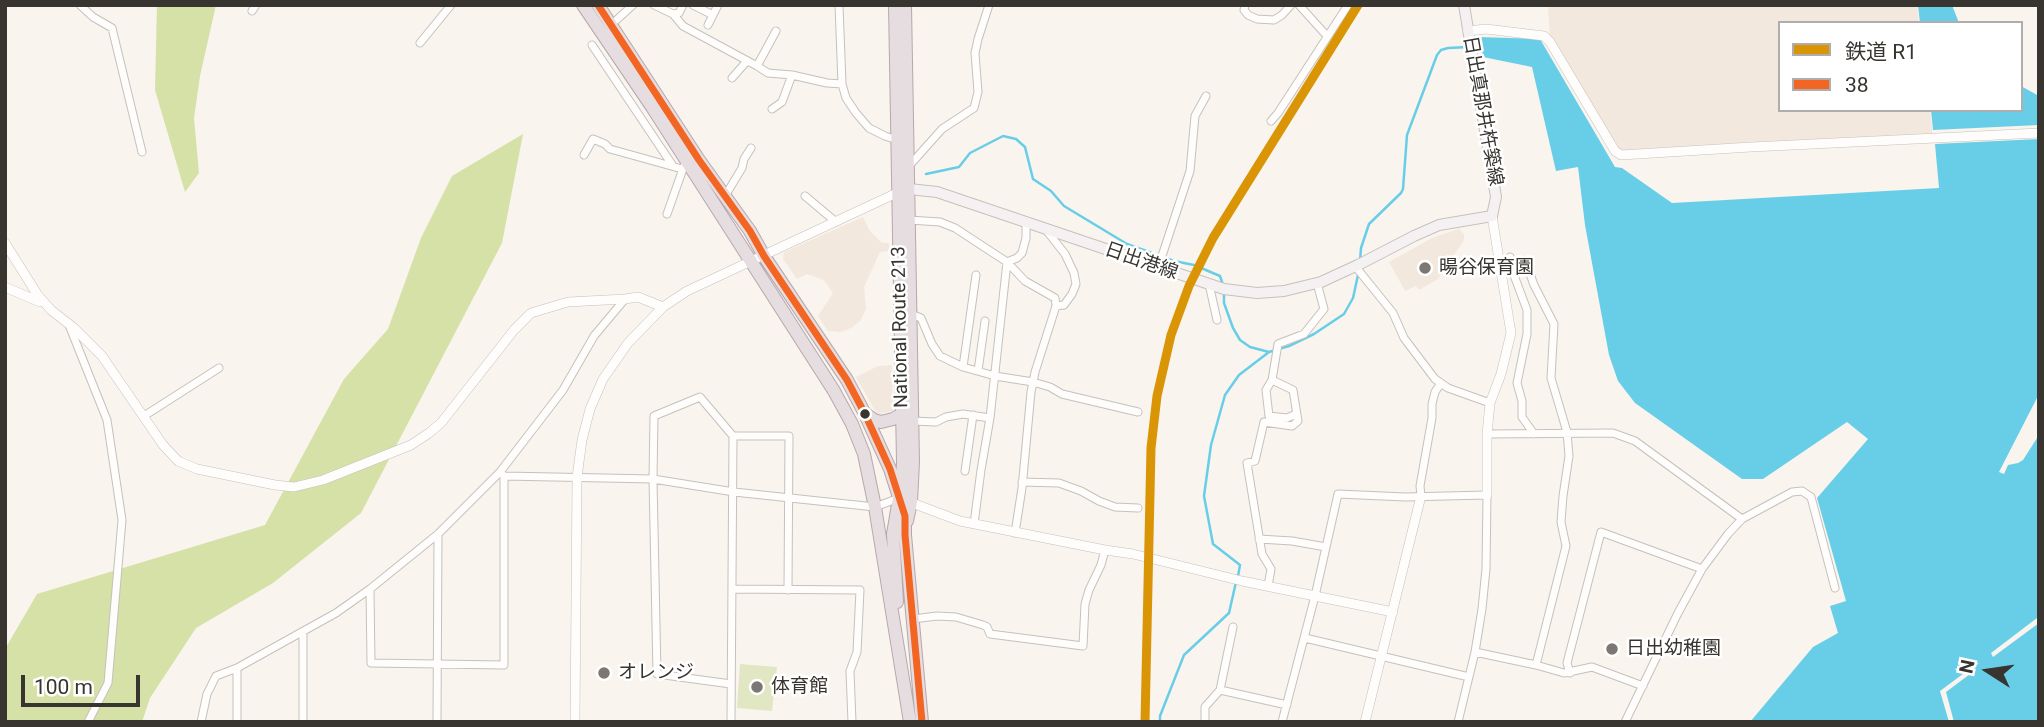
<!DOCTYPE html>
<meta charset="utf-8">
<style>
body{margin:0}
#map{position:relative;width:2044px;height:727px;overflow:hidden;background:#faf4ee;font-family:Roboto,"Noto Sans JP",sans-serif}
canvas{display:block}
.frame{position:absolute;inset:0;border:7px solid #383430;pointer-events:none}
.legend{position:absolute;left:1778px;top:21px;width:245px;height:91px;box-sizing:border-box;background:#fff;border:2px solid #afaeac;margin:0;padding:9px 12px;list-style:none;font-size:21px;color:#383430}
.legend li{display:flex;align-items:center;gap:14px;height:35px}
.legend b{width:35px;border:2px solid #afaeac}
.north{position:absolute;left:1953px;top:636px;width:70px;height:70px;-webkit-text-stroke:5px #fff;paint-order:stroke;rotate:282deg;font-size:19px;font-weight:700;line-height:28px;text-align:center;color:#383430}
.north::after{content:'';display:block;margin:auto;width:24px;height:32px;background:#383430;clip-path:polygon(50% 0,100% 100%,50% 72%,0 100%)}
.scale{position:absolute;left:21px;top:675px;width:119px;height:32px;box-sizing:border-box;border:4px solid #383430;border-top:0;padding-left:9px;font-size:21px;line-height:24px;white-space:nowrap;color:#383430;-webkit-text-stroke:5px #fff;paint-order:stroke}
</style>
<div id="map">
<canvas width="2044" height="727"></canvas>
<div class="frame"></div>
<ul class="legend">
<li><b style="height:9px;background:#da9507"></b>鉄道 R1</li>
<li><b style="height:9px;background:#f26522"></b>38</li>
</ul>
<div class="north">N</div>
<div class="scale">100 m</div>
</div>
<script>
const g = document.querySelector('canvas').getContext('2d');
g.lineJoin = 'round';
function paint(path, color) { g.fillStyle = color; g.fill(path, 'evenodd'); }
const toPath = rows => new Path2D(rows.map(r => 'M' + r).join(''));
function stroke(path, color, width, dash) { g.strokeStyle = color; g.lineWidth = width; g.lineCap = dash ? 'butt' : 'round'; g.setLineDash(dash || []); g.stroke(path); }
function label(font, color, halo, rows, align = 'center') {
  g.font = font + ' Roboto,"Noto Sans JP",sans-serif'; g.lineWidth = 5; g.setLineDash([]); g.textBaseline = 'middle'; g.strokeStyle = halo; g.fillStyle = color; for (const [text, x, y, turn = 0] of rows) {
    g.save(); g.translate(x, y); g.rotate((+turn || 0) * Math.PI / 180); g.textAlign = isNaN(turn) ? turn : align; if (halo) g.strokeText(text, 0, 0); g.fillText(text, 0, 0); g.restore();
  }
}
const built = toPath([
 [1548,5,1917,5,1919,23,1780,23,1780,110,1930,110,1933,138,1621,155,1550,42],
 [863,217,870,231,882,243,889,243,890,251,880,252,864,287,866,309,860,321,851,328,841,332,828,331,818,316,833,293,824,280,807,274,797,279,783,259,784,252],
 [1459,229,1464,234,1464,240,1438,279,1419,290,1416,286,1405,291,1389,262,1432,238],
 [892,365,893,411,877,414,856,377,878,366]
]);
const green = toPath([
 [740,664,777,667,772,711,737,708]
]);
const forest = toPath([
 [157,5,216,5,200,76,194,118,199,173,185,192,155,90],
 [523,134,502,243,361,513,273,583,196,628,150,698,142,722,5,722,5,649,37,594,265,525,344,379,388,329,421,238,452,176]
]);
const water = toPath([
 [1918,5,1952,5,1959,23,1920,23],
 [1479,37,1540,39,1615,167,1622,168,1672,203,1939,188,1935,144,2039,139,2039,394,1999,472,2004,474,2008,465,2018,463,2023,460,2039,435,2039,722,1750,722,1813,647,1838,633,1830,606,1846,601,1817,498,1868,439,1847,422,1763,479,1742,479,1635,403,1618,381,1609,355,1585,225,1578,167,1556,171,1532,67,1483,57],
 [2021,86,2039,96,2039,125,1933,130,1931,110,2021,110]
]);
const pier = toPath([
 [2037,618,2039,623,1993,657,1991,653],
 [1971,668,1974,671,1946,692,1954,722,1949,722,1940,691]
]);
const stream = toPath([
 [926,174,959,167,970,153,1003,136,1016,139,1025,147,1033,179,1051,191,1064,206,1127,244,1174,261,1194,265,1220,276,1223,285],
 [1360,261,1361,248,1369,224,1401,193,1403,189,1407,135,1437,55,1441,50,1448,48,1469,47],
 [1224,292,1224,303,1233,328,1240,340,1250,347,1269,352,1289,346,1314,334,1344,314,1353,298,1358,275],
 [1238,576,1240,565,1213,544,1204,496,1211,445,1225,395,1239,375,1269,352],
 [1160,722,1160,716,1184,655,1229,613,1236,582]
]);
const minor = toPath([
 [80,5,93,17,112,28,142,152],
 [654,5,673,14,683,26,757,66,776,31],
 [693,5,713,15,718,5],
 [839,5,842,84,846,98,856,113,869,128,885,136,900,141],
 [1245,5,1244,10,1248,15,1257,19,1274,20,1282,15,1291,5],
 [1299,5,1327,36],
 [252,11,256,5],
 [673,14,679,13,683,5],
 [612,24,633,5],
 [708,25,713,15],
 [420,43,451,5],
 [592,45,673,166],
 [757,66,768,73,792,75,827,83,842,84],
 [732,78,747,61],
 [772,109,782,102,792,75],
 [1271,121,1278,113,1348,5],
 [584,155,593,139,605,144,610,149,682,169],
 [909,166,942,129,974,108,978,92,975,53,978,39,989,5],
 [725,196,742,168,744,159,751,148],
 [805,196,836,222],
 [667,214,684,166],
 [909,220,940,222,955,228,1007,262,990,418,963,414,946,417,936,422,912,421],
 [1047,231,1065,254,1074,273,1076,284,1072,294,1064,305,1056,306],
 [1510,257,1512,270,1527,310,1527,334,1517,383,1522,401,1522,417,1534,434],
 [1525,260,1534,285,1554,324,1551,378,1567,432,1569,456,1563,496,1561,522,1566,546,1536,665],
 [1355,266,1393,313,1404,338,1435,379,1448,388,1490,403],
 [1158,268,1190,171,1195,116,1206,96],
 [1209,284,1217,320],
 [911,314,921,318,932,344,940,356,963,367,995,376,1033,382,1050,387,1062,394,1138,412],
 [69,325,107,420,122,520,108,683,88,722],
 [963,367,976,275],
 [978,371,985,321],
 [1272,380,1266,390,1269,416,1287,418,1294,415],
 [144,416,219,368],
 [1487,434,1613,433,1635,441,1742,519,1728,534,1702,569,1678,613,1625,722],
 [733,436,789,436,788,590],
 [965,471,973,415],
 [504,476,653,479,734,492,875,507,899,498],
 [1022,482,1059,483,1081,491,1099,501,1115,507,1138,508],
 [1421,496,1420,486,1432,418,1432,404,1435,392,1441,383],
 [1742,519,1792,492,1802,491,1811,497,1835,588],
 [974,524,981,470,990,418],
 [1015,533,1022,488,1031,392,1035,372,1056,306,1055,298,1025,281,1007,262,1017,258,1022,253,1026,238,1026,222],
 [1259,539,1292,541,1326,547],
 [1268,586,1271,569,1262,554,1247,463,1255,461,1264,422,1292,426,1298,421,1293,390,1272,380,1278,344,1304,334,1324,309,1317,283],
 [370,589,371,663,504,665,504,476,500,472],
 [732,589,860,590,857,652,850,671,852,722],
 [913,619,937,616,956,617,983,625,987,627,990,634,1083,646,1085,604,1089,590,1101,565,1105,550],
 [1305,638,1469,677],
 [1475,652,1536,665,1564,673,1592,667,1643,686],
 [237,668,237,722],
 [1570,673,1567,663,1601,532,1702,569],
 [731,684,657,674,653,479,654,416,700,397,733,436,731,722],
 [1220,690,1233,627],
 [201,722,207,694,216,676,237,668,336,613,370,589,438,534,500,472,563,390,594,336,625,299],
 [303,722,303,632],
 [437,722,438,534],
 [1205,722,1205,707,1220,690,1287,705],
 [1282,722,1315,596,1338,494,1405,497,1487,495,1486,569,1482,609,1475,652,1458,722]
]);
const tertiary = toPath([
 [1468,31,1486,29,1544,36,1550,42,1615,151,1621,155,1751,147,2039,133],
 [5,243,37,294,51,310,74,328,102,356,163,445,178,461,197,469,275,485,294,487,323,480,411,445,429,433,441,423,514,330,531,313,568,302,625,299,638,297,663,307],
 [5,287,40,302],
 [1487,495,1487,434,1490,403,1501,374,1511,333,1492,216],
 [907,501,960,521,1105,550,1133,554,1242,581,1393,612],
 [575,722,577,477,582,440,590,409,603,379,628,343,663,307,687,291,901,191],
 [1365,722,1421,496]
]);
const secondary = toPath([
 [909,189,937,192,1224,289,1257,293,1284,291,1321,282,1358,265,1414,236,1439,225,1492,216,1496,197,1464,5]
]);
const trunk = toPath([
 [583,5,652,107,834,391,852,424,864,454,875,507,910,722],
 [598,5,699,160,750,231,764,256,847,380,865,414,890,469,905,516,905,535,922,722],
 [895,5,903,463,902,481,893,534,897,602],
 [905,5,913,462,911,502,907,521],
 [866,414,874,420,881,422,893,419,902,414]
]);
const bus1 = toPath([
 [598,5,699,160,750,231,764,256,847,380,865,414,890,469,905,516,905,535,922,722]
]);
const rail1 = toPath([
 [1145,722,1151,448,1157,396,1171,335,1189,286,1213,238,1358,5]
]);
const markers = [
 [1425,268,7,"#7c7772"],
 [865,414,6,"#383430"],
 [1612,649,7,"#7c7772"],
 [604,673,7,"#7c7772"],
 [757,687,7,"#7c7772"]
];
const streetNames = [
 ["日出真那井杵築線",1482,111,80],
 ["日出港線",1141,262,19],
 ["National Route 213",901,327,-91]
];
const poiNames = [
 ["暘谷保育園",1439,268],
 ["日出幼稚園",1626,649],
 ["オレンジ",618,673],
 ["体育館",771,687]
];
paint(built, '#f3e8dd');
paint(green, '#e0e7c2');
paint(forest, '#d6e1a7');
paint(water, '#68cee8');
paint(pier, '#faf4ee');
stroke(stream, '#68cee8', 2.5);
stroke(minor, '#c5c1bc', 9);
stroke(tertiary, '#c5c1bc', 10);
stroke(secondary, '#c5c1bc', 12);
stroke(trunk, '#b6a8ac', 14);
stroke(minor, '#fefdfc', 7);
stroke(tertiary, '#fefdfc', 9);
stroke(secondary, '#f5f1f2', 10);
stroke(trunk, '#e6dde1', 12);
stroke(bus1, '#f26522', 7);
stroke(rail1, '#da9507', 9);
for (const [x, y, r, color] of markers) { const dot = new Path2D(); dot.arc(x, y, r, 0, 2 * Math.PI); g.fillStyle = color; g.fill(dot); stroke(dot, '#fff', 2.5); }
label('19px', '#383430', '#fff', streetNames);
label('19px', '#383430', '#fff', poiNames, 'left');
</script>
